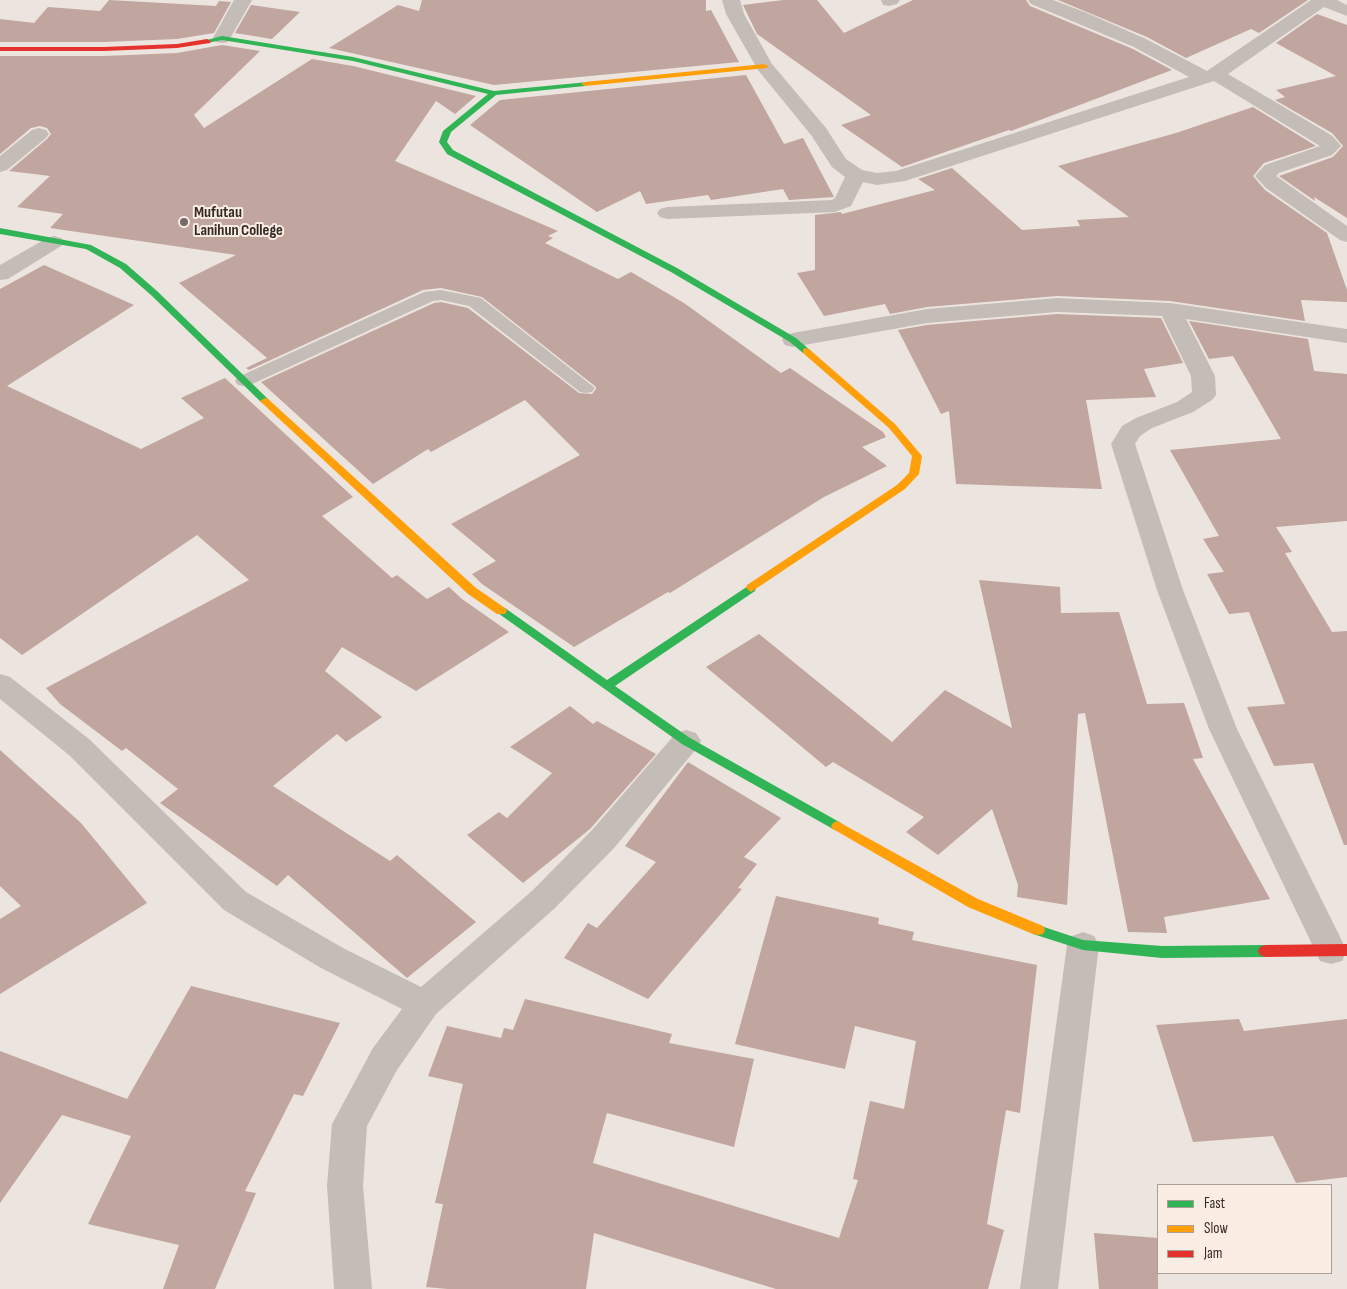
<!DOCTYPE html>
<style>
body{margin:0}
#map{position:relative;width:1347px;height:1289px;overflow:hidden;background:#ece4de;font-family:"Sofia Sans Condensed",sans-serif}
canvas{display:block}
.legend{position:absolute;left:1157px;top:1184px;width:175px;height:90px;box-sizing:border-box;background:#faeee4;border:1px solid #ab9f98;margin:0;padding:6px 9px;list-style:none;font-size:15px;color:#352926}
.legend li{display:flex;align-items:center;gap:10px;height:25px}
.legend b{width:25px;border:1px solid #ab9f98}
</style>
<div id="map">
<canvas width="1347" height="1289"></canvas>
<ul class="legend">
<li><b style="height:6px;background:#30b455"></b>Fast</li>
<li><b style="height:6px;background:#ff9f0a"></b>Slow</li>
<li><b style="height:6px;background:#e5322d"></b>Jam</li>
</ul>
</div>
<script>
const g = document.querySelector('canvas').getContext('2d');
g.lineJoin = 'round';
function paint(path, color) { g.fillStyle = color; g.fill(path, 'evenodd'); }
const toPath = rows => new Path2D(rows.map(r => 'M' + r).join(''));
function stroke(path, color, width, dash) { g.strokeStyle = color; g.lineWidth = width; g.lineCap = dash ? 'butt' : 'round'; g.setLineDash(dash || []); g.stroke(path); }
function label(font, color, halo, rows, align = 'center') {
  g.font = font + ' "Sofia Sans Condensed",sans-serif'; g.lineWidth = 4; g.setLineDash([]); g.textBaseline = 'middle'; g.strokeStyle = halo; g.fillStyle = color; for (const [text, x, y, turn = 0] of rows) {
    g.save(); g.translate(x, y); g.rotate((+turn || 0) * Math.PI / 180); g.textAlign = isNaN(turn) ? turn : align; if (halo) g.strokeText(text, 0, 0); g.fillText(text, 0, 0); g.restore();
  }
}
const building = toPath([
 [109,0,216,6,219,1,231,2,214,33,177,39,104,42,0,42,0,19,34,23,48,7,100,11],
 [422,0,706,0,706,11,711,10,739,62,494,85,329,48,398,5,419,11],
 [783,0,817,0,844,33,913,0,1026,0,1030,6,1133,49,1172,70,1011,131,1009,130,902,167,841,125,871,115,757,34,743,5],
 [1058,0,1308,0,1259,33,1251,29,1186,58,1147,37],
 [251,5,300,12,272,39,235,33],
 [1317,14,1347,25,1347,218,1314,197,1315,201,1279,176,1333,157,1343,146,1332,133,1275,100,1285,97,1276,90,1336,76,1276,43],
 [222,45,260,51,194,115,204,128,312,59,353,66,476,96,455,114,436,101,395,161,558,231,548,236,553,238,545,243,618,279,631,272,684,303,781,373,790,368,883,432,886,437,862,447,887,466,824,497,670,593,668,592,574,647,482,584,472,574,496,561,451,524,580,455,525,400,431,452,428,449,373,484,261,382,434,303,441,302,468,308,579,393,592,394,596,389,596,387,482,297,441,288,423,290,249,370,246,368,267,358,179,283,236,255,50,228,63,214,17,207,50,176,9,171,47,139,51,134,47,128,40,126,31,128,0,154,0,56,104,56,177,53],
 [746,75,784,144,803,138,834,197,789,200,783,189,711,200,708,195,646,204,640,191,597,212,470,125,500,100],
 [1253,107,1316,146,1264,163,1253,176,1265,190,1327,233,1347,290,1347,302,1301,300,1305,321,1170,301,1057,296,927,307,890,314,885,304,824,316,797,273,815,270,815,215,841,212,842,214,935,190,918,179,952,168,1022,230,1080,226,1077,220,1129,217,1058,166,1176,133],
 [44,265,134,305,7,386,141,449,204,418,181,398,225,378,353,497,322,516,392,578,397,575,427,599,449,587,462,599,509,632,416,691,342,647,325,671,382,717,346,742,337,734,273,786,390,861,397,855,476,922,407,978,288,875,277,886,160,803,178,789,126,748,122,751,60,704,46,688,249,580,197,535,22,655,0,638,0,289],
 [1057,314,1161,318,1183,363,1144,369,1156,397,1086,400,1102,489,956,484,949,411,941,414,898,330,927,325],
 [1189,321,1308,339,1314,371,1347,374,1347,521,1276,527,1292,552,1285,553,1332,632,1347,631,1347,845,1344,845,1313,763,1274,766,1247,707,1285,704,1249,612,1229,614,1207,574,1224,572,1203,539,1219,536,1170,450,1281,439,1233,356,1209,359],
 [979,580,1060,587,1061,613,1119,612,1147,704,1184,703,1203,758,1193,759,1270,899,1164,917,1167,933,1128,932,1085,713,1078,714,1067,905,1017,897,1018,885,992,809,938,855,906,832,924,817,833,762,826,767,706,667,759,634,892,742,945,690,1012,728],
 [570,706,593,724,597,721,656,754,590,829,523,883,467,835,499,812,507,818,552,773,510,747],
 [0,750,81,823,147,903,0,994,0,919,21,906,0,886],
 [688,762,781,818,744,857,757,864,738,888,742,889,648,999,564,958,588,923,597,928,656,862,625,846],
 [776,896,879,918,878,924,914,932,912,940,1037,965,1020,1113,1006,1110,987,1224,1004,1230,988,1289,776,1289,594,1233,586,1289,448,1289,426,1287,443,1204,435,1203,463,1084,428,1076,447,1026,501,1038,504,1028,513,1030,525,999,672,1034,669,1043,754,1059,734,1147,607,1113,593,1163,839,1238,858,1180,853,1179,870,1101,904,1109,916,1041,855,1026,845,1069,735,1044],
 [191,986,340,1023,303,1096,294,1094,245,1191,256,1193,215,1289,163,1289,179,1245,88,1224,131,1136,62,1115,0,1203,0,1051,127,1099],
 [1239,1019,1244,1031,1347,1019,1347,1177,1296,1183,1273,1136,1193,1142,1156,1025],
 [1094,1233,1158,1238,1158,1289,1099,1289]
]);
const lane = toPath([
 [441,290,481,298,595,388,592,392,586,393,580,392,469,306,441,300,433,301,250,385,244,386,238,385,235,381,238,377,424,292,441,290]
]);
const street = toPath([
 [234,0,252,0,228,42,222,43,216,42,213,38,234,0],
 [722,0,740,0,744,14,772,64,826,128,846,159,862,170,877,173,896,171,1189,77,1134,47,1031,4,1028,0,1053,0,1087,13,1146,39,1207,71,1311,0,1337,0,1347,5,1347,16,1324,7,1228,74,1331,135,1338,142,1341,146,1332,155,1279,173,1276,176,1347,226,1347,242,1340,240,1266,188,1255,176,1265,165,1320,146,1214,81,905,181,877,185,863,182,851,206,835,212,667,219,660,217,657,213,660,209,667,207,832,200,835,198,845,177,832,167,811,135,758,70,726,14,722,0],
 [881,0,900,0,897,4,889,6,883,5,881,0],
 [39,128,46,130,49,134,46,138,7,170,0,172,0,156,32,130,39,128],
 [54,236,61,238,65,242,61,246,8,279,0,280,0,265,47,238,54,236],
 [1057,298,1170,303,1347,329,1347,343,1186,319,1215,376,1216,395,1212,400,1193,412,1152,428,1140,436,1135,444,1183,590,1237,729,1347,951,1342,961,1331,964,1320,961,1209,729,1157,590,1111,444,1122,426,1136,418,1177,402,1192,392,1191,376,1162,316,1057,312,927,323,793,347,785,345,782,340,785,335,793,333,927,309,1057,298],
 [0,674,10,677,89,739,246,892,343,948,421,987,533,890,593,829,676,733,686,730,696,733,701,741,696,749,615,847,555,908,436,1014,397,1070,367,1126,363,1186,372,1289,334,1289,327,1186,332,1124,373,1048,402,1009,321,968,224,910,69,755,0,699,0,674],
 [1083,932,1094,936,1099,945,1058,1289,1020,1289,1067,945,1072,936,1083,932]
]);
const fast = toPath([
 [222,36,353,57,494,91,588,82,589,84,585,86,496,95,451,132,447,142,453,150,677,268,796,338,811,351,809,353,803,353,790,342,671,272,447,154,439,142,443,131,488,94,353,61,222,40,207,43,203,41,222,36],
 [0,228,91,245,126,264,157,291,270,401,265,404,262,403,151,295,120,268,86,249,0,234,0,228],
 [751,584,756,588,755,591,615,686,690,738,841,823,843,826,841,829,837,831,833,829,682,744,495,611,501,607,505,608,607,680,751,584],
 [1038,925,1083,940,1162,946,1265,945,1270,947,1272,951,1270,955,1265,957,1162,958,1083,950,1033,934,1031,930,1033,926,1038,925]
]);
const slow = toPath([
 [764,64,768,66,767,68,585,86,581,84,585,82,764,64],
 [806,348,809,349,895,424,922,456,919,474,905,489,751,592,746,588,747,585,897,485,909,473,912,456,889,428,803,353,803,349,806,348],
 [265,398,268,399,476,588,505,608,507,611,505,614,497,614,468,594,262,403,260,401,265,398],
 [837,821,978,899,1043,926,1045,930,1043,934,1038,935,1033,934,968,907,833,829,831,826,833,823,837,821]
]);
const jam = toPath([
 [207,39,211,41,210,43,177,48,104,51,0,51,0,47,104,47,177,44,207,39],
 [1347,944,1347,956,1265,957,1260,955,1258,951,1260,947,1265,945,1347,944]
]);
const markers = [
 [184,222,5,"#756a66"]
];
const farPoinames = [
 ["Mufutau",194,213],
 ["Lanihun College",194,231]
];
paint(building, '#c1a59f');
paint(lane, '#c4bcb7');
paint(street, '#c4bcb7');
paint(fast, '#30b455');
paint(slow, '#ff9f0a');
paint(jam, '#e5322d');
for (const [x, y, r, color] of markers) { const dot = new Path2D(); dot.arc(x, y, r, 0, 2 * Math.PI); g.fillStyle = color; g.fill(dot); stroke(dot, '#faeee4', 2); }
label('bold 16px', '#352926', '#faeee4', farPoinames, 'left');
</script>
